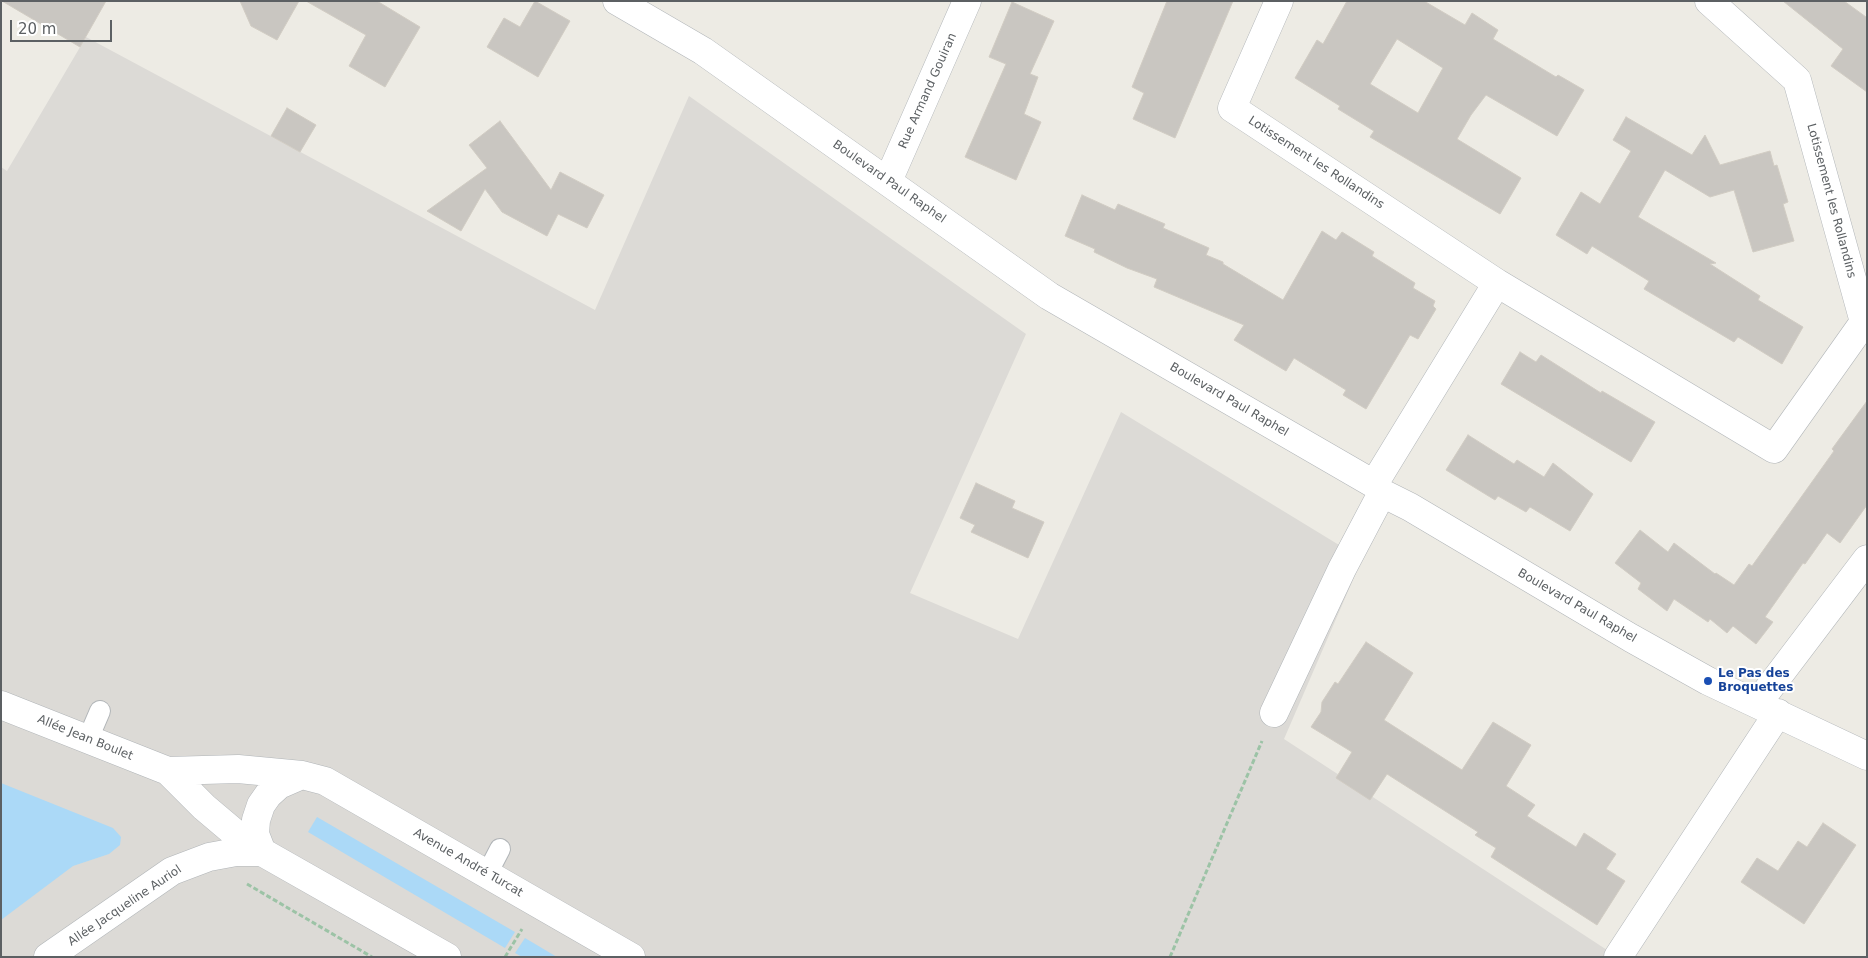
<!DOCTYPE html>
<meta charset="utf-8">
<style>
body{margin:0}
#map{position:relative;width:1868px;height:958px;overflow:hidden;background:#edebe4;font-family:"DejaVu Sans",sans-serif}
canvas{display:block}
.frame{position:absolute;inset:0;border:2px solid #5c6063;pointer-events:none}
.scale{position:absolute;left:10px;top:20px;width:102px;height:22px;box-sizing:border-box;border:2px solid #5c6063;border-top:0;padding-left:6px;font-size:15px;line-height:18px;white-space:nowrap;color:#5c6063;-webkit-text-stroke:4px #fff;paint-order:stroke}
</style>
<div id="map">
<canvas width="1868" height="958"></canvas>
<div class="frame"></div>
<div class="scale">20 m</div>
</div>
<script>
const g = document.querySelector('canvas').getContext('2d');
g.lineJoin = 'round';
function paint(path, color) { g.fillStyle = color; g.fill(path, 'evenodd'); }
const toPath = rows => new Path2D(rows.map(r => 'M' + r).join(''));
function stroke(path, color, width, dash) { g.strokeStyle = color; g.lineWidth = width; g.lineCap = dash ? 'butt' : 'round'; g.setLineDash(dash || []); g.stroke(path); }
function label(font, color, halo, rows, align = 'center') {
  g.font = font + ' "DejaVu Sans",sans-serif'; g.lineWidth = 4; g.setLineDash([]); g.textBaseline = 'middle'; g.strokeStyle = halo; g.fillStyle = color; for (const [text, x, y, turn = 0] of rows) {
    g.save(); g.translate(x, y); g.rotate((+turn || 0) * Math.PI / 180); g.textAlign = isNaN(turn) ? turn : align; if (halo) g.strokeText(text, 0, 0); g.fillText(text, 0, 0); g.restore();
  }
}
const industrial = toPath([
 [86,37,595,310,689,96,1026,334,910,593,1018,639,1121,412,1362,559,1284,739,1607,950,1603,957,1,957,1,167,7,171]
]);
const water = toPath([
 [1,783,113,828,121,837,120,845,109,854,73,866,1,920],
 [317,817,515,932,505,948,308,832],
 [525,938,557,957,522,957,515,953]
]);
const building = toPath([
 [2,1,106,1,80,47,2,1],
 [240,1,299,1,277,40,251,26,240,1],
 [306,1,377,1,420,27,385,87,349,66,366,35,306,1],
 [535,1,570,21,538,77,487,47,504,18,520,27,535,1],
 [1167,1,1233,1,1175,138,1133,119,1144,93,1132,87,1167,1],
 [1347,1,1424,1,1465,25,1472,13,1498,30,1493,39,1556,77,1558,75,1584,90,1557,136,1486,95,1471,115,1457,139,1521,178,1500,214,1370,137,1374,131,1338,109,1340,106,1295,78,1317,40,1323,44,1347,1],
 [1397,39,1443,68,1418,113,1370,84,1397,39],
 [1783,1,1844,1,1866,17,1867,16,1867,92,1831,66,1843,49,1783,1],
 [1012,2,1054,21,1030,74,1038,77,1024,114,1041,122,1016,180,965,157,1006,64,989,57,1012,2],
 [287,108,316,125,300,152,271,136,287,108],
 [1626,117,1692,155,1705,135,1720,165,1770,151,1774,166,1777,165,1788,202,1783,204,1794,241,1753,252,1734,190,1710,197,1665,170,1638,217,1716,263,1710,264,1760,296,1758,300,1803,327,1782,364,1738,337,1734,342,1644,289,1649,281,1592,246,1587,254,1556,235,1581,192,1600,204,1631,151,1613,140,1626,117],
 [500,121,551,190,560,172,604,195,587,228,558,214,547,236,502,212,485,189,461,231,427,211,487,168,469,145,500,121],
 [1082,195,1115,210,1118,204,1165,224,1163,228,1209,248,1206,255,1223,262,1223,264,1283,300,1322,231,1336,240,1342,232,1374,252,1372,256,1415,283,1413,288,1435,301,1433,306,1436,309,1418,339,1410,335,1366,409,1343,395,1346,390,1294,358,1286,371,1234,340,1244,325,1154,287,1157,279,1127,268,1094,252,1095,249,1065,236,1082,195],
 [1520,352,1536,362,1541,355,1601,393,1602,391,1655,422,1631,462,1501,384,1520,352],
 [1867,401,1867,505,1840,543,1827,533,1805,564,1803,563,1765,617,1773,622,1756,644,1733,626,1727,633,1710,619,1708,622,1674,599,1667,611,1638,589,1641,583,1615,563,1640,530,1668,552,1674,543,1715,574,1716,573,1734,585,1749,564,1752,566,1834,451,1832,449,1867,401],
 [1468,435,1514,464,1517,460,1544,477,1553,463,1593,494,1570,531,1530,507,1526,512,1498,496,1495,500,1446,470,1468,435],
 [976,483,1015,501,1012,508,1044,522,1028,558,971,532,975,525,960,518,976,483],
 [1366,642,1413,673,1384,720,1462,770,1493,722,1531,745,1506,786,1535,805,1527,816,1576,847,1584,833,1616,854,1606,869,1625,881,1597,925,1491,857,1496,848,1475,835,1478,832,1387,774,1370,800,1336,778,1352,752,1311,727,1321,712,1322,702,1335,682,1338,684,1366,642],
 [1823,823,1856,845,1804,924,1741,882,1757,858,1778,871,1798,841,1807,847,1823,823]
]);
const path = toPath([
 [247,884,372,957],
 [505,957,522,929],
 [1170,957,1262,741]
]);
const lane = toPath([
 [88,739,100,711],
 [487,874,500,849]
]);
const street = toPath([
 [617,1,703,51,1049,296,1374,484,1382,493,1410,507,1631,638,1708,681,1867,756],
 [1279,1,1232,108,1497,283],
 [888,181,967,1],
 [1374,484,1497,283,1774,449,1864,322,1797,80,1709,1],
 [1757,704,1867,559],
 [1,705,168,771,204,807,236,834,262,852,447,957],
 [1274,713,1342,569,1382,493],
 [168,771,238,769,302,775,325,781,631,957],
 [48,957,172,871,209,857,236,852,262,852,255,834,256,820,261,805,268,795,279,785,302,775],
 [1618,957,1778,713]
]);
const markers = [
 [1708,681,5,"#1a4fb4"]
];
const streetNames = [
 ["Rue Armand Gouiran",928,91,-66],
 ["Lotissement les Rollandins",1316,163,33],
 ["Boulevard Paul Raphel",889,182,35],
 ["Lotissement les Rollandins",1831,201,75],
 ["Boulevard Paul Raphel",1229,400,30],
 ["Boulevard Paul Raphel",1577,606,30],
 ["Allée Jean Boulet",85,738,22],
 ["Avenue André Turcat",468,863,30],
 ["Allée Jacqueline Auriol",125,906,-34]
];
const transitNames = [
 ["Le Pas des",1718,674],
 ["Broquettes",1718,688]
];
paint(industrial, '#dcdad6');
paint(water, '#abd9f7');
paint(building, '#c9c6c1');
stroke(building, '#d1ccc3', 1);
stroke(lane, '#b1b5b8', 22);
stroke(street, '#b1b5b8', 29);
stroke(path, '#9cc3a6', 3, [5, 2.5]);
stroke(lane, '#fff', 20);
stroke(street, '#fff', 28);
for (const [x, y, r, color] of markers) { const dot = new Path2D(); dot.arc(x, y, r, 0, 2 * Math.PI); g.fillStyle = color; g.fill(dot); stroke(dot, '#fff', 2); }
label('12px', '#5c6063', '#fff', streetNames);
label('bold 12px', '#164399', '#fff', transitNames, 'left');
</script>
